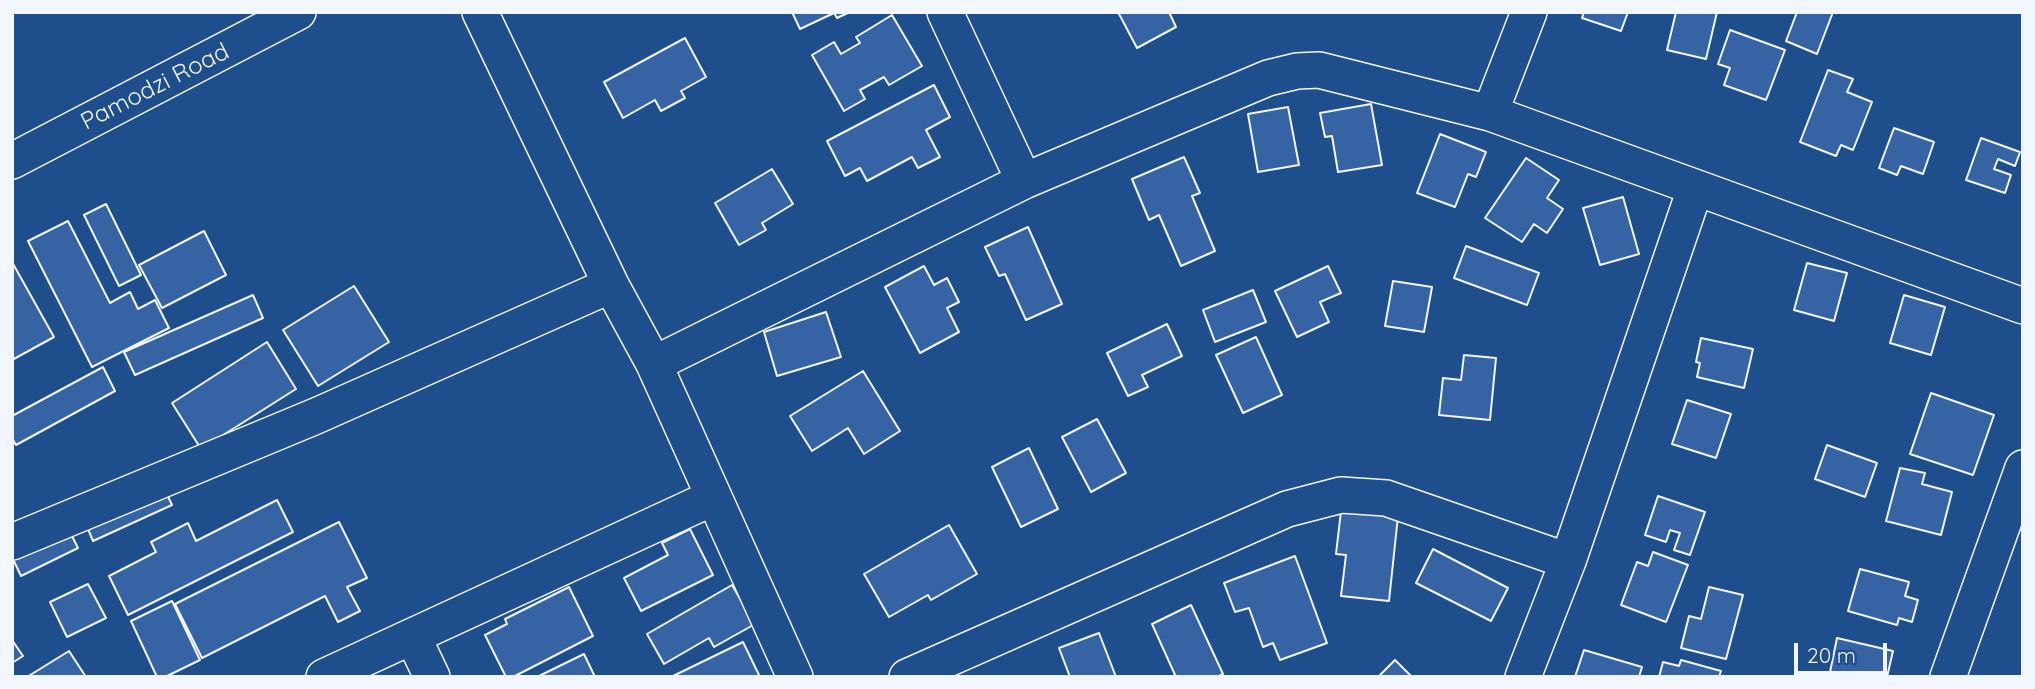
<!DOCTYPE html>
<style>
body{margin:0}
#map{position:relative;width:2035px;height:689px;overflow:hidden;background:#1f4e8c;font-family:Quicksand,sans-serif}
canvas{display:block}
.frame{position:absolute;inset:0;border:14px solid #f2f6ff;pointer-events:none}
.scale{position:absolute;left:1794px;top:643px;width:93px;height:32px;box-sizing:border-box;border:4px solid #f2f6ff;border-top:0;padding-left:9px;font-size:21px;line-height:24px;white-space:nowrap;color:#f2f6ff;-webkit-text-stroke:5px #1f4e8c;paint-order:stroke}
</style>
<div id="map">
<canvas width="2035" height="689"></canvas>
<div class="frame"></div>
<div class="scale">20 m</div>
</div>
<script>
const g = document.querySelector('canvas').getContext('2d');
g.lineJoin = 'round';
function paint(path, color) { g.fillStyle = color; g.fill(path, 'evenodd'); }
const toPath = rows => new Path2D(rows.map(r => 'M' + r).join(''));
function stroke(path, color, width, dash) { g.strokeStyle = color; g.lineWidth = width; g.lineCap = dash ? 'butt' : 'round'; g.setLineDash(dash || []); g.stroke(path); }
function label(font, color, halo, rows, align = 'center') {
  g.font = font + ' Quicksand,sans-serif'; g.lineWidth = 5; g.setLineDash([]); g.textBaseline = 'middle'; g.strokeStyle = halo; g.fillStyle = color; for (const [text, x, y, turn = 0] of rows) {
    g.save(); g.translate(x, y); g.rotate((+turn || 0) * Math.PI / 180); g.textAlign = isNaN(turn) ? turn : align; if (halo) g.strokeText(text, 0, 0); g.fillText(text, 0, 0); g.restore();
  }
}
const building = toPath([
 [792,12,850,12,837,18,834,13,800,29,792,12],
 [1118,12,1169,12,1176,27,1137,48,1118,12],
 [1584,12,1628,12,1621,31,1582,18,1584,12],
 [1676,12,1717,12,1706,59,1667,50,1676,12],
 [1797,12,1833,12,1817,54,1786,41,1797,12],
 [892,15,922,66,889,85,884,77,860,90,865,99,844,111,812,55,834,42,841,54,860,43,856,37,892,15],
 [1730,30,1785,50,1766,100,1724,85,1730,68,1718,64,1730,30],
 [685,38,706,77,681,91,685,98,661,111,655,100,623,118,604,82,685,38],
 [1828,70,1853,79,1847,92,1872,102,1853,150,1841,145,1836,156,1800,142,1828,70],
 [934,85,950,117,926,130,940,157,918,168,912,157,867,181,860,168,845,176,827,141,934,85],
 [1371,104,1382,165,1338,172,1332,136,1325,137,1320,113,1371,104],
 [1288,107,1299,165,1258,172,1248,114,1288,107],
 [1894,128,1934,142,1923,174,1901,166,1897,175,1879,168,1894,128],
 [1440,134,1486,152,1476,177,1468,174,1455,207,1417,193,1440,134],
 [1981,138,2020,152,2015,166,1998,159,1994,169,2011,175,2005,193,1966,180,1981,138],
 [1184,157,1200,193,1192,196,1215,251,1181,266,1159,215,1149,220,1132,179,1184,157],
 [1526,158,1559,180,1547,198,1563,209,1547,233,1534,224,1522,242,1485,218,1526,158],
 [772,169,793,204,762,223,766,230,739,245,715,203,772,169],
 [1623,197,1639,254,1600,265,1583,208,1623,197],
 [106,204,141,275,119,286,84,215,106,204],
 [68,221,110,303,130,292,138,309,155,300,169,328,92,367,28,241,68,221],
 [1028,227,1062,304,1026,320,1005,274,999,276,985,247,1028,227],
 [204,231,226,275,162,308,139,265,204,231],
 [1466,246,1539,273,1527,305,1454,278,1466,246],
 [12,262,54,337,12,360,12,262],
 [1807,263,1847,273,1834,321,1794,310,1807,263],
 [924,266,934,285,947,278,959,302,947,308,959,332,920,353,885,287,924,266],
 [1328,266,1341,293,1320,302,1329,322,1297,337,1275,291,1328,266],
 [1393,281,1432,287,1424,332,1385,326,1393,281],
 [354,286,389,342,318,386,283,330,354,286],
 [1253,290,1266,322,1215,342,1203,310,1253,290],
 [253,295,263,318,135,375,124,352,253,295],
 [1904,295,1945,307,1931,355,1890,343,1904,295],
 [826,312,841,357,777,376,764,332,826,312],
 [1167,324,1182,356,1142,375,1148,387,1128,396,1107,353,1167,324],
 [1256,337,1282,395,1243,413,1216,355,1256,337],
 [1701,338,1753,349,1744,388,1697,377,1700,363,1696,362,1701,338],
 [267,342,296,389,201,449,172,403,267,342],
 [1464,355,1496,358,1490,420,1439,415,1443,378,1461,380,1464,355],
 [103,367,115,391,16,445,12,438,12,416,103,367],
 [863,371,900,431,864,454,848,428,812,451,790,416,863,371],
 [1931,393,1994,415,1973,475,1910,454,1931,393],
 [1687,400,1731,414,1716,458,1672,444,1687,400],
 [1097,419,1126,473,1091,492,1062,437,1097,419],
 [1827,445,1877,463,1865,497,1815,479,1827,445],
 [1029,448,1058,509,1021,527,992,467,1029,448],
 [1900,468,1925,473,1922,484,1952,492,1941,535,1886,521,1900,468],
 [164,488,172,505,93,541,85,522,164,488],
 [1658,496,1705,512,1690,555,1674,550,1680,533,1670,530,1666,542,1645,535,1658,496],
 [277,500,293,532,128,615,109,576,156,552,151,542,188,523,196,541,277,500],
 [1341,511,1398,516,1389,601,1341,596,1346,555,1336,554,1341,511],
 [339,522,367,578,347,587,360,611,338,622,325,596,202,658,175,604,339,522],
 [949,525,977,574,931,600,928,595,889,617,864,574,949,525],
 [690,529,713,575,641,611,624,578,668,555,662,543,690,529],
 [69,530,78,548,21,576,12,557,69,530],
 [1433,549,1508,588,1491,621,1416,583,1433,549],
 [1653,552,1688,565,1666,622,1621,605,1637,562,1648,566,1653,552],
 [1295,556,1327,643,1280,660,1273,643,1263,647,1249,608,1235,612,1224,583,1295,556],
 [1860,569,1909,582,1905,596,1918,600,1912,622,1899,618,1897,625,1848,611,1860,569],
 [88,584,106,618,67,637,50,602,88,584],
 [732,585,755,624,714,647,709,638,664,664,647,634,732,585],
 [569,587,593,636,513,677,506,677,485,635,507,624,505,619,569,587],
 [1709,587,1743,595,1726,659,1681,648,1689,616,1701,619,1709,587],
 [172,601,200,660,165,677,157,677,131,621,172,601],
 [1191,605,1223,674,1217,677,1176,677,1152,624,1191,605],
 [1099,633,1116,677,1070,677,1059,648,1099,633],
 [1837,638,1893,651,1887,677,1829,677,1837,638],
 [12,640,23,656,12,663,12,640],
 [743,642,760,677,671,677,743,642],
 [1584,650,1642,667,1639,677,1575,677,1584,650],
 [69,651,86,677,27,677,69,651],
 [584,654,595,677,537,677,584,654],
 [1395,660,1412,677,1378,677,1395,660],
 [1681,660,1721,671,1719,677,1659,677,1663,662,1679,666,1681,660]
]);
const minor = toPath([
 [480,12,611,285,654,364,795,677],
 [945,12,1024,181],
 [1490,113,1529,12],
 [12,161,298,12],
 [654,364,1024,181,1268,78,1297,71,1319,70,1490,113,2023,306],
 [12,542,316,416,611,285],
 [413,637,432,677],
 [324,677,712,498],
 [907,677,1287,509,1341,495,1386,498,1568,561,1695,189],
 [1523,677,1568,561],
 [1948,677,2023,468]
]);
const streetNames = [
 ["Pamodzi Road",155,87,-27]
];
paint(building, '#3563a3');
stroke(building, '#f2f6ff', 2);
stroke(minor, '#f2f6ff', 38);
stroke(minor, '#1f4e8c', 35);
label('24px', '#f2f6ff', '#1f4e8c', streetNames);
</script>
